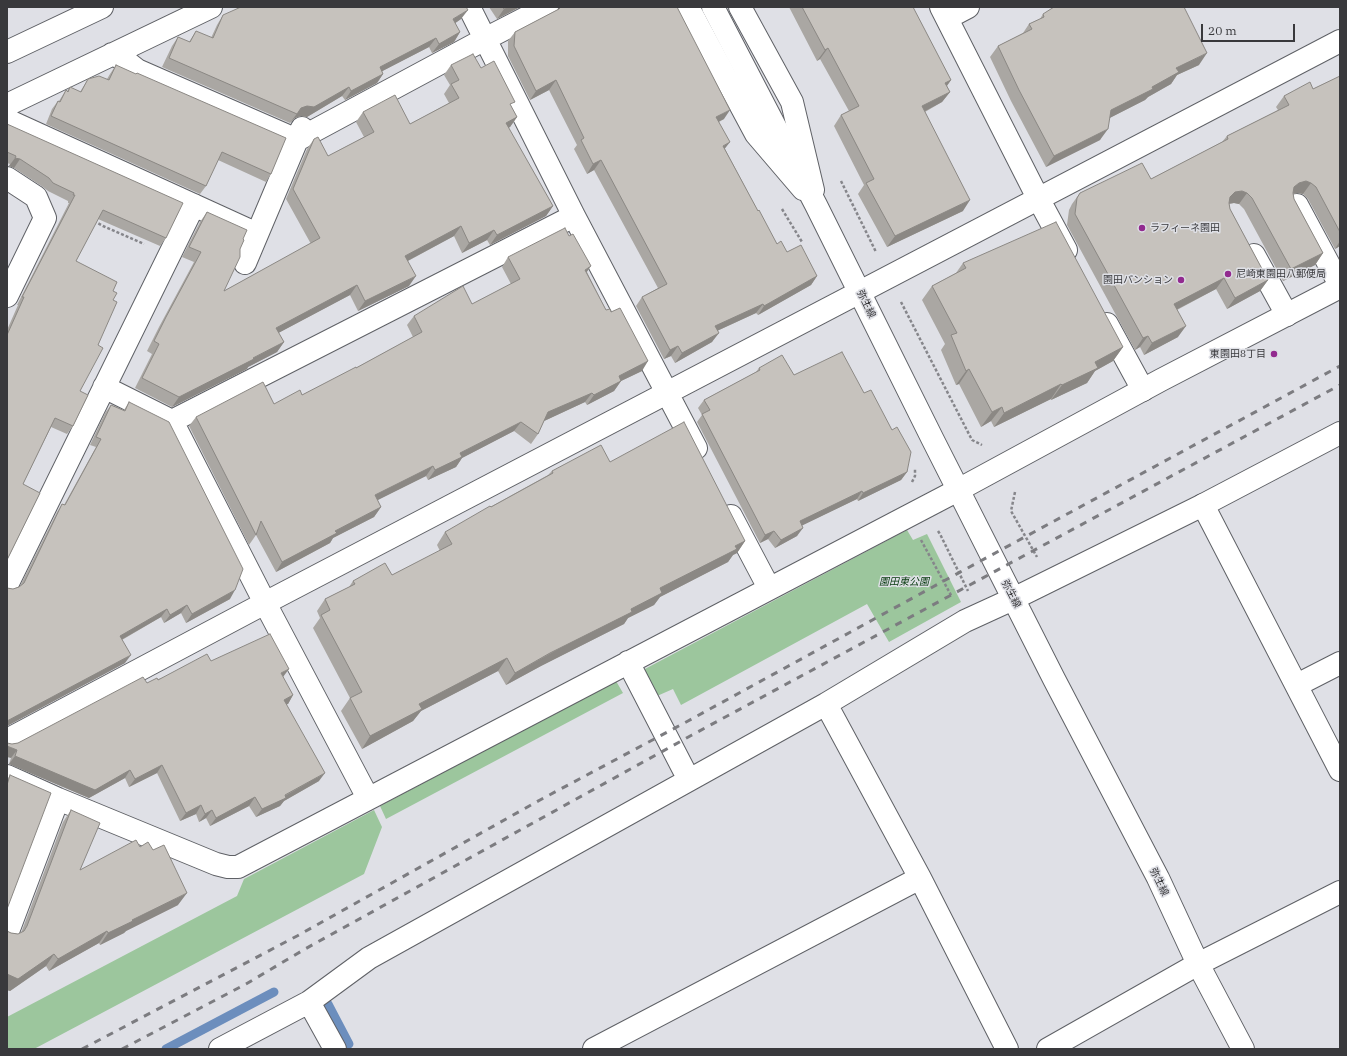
<!DOCTYPE html>
<meta charset="utf-8">
<style>
body{margin:0}
#map{position:relative;width:1347px;height:1056px;overflow:hidden;background:#dfe0e6;font-family:"IBM Plex Serif",serif}
canvas{display:block}
.frame{position:absolute;inset:0;border:8px solid #39393c;pointer-events:none}
.scale{position:absolute;left:1201px;top:24px;width:94px;height:18px;box-sizing:border-box;border:2px solid #39393c;border-top:0;padding-left:5px;font-size:12px;line-height:14px;white-space:nowrap;color:#39393c;-webkit-text-stroke:3px #dfe0e6;paint-order:stroke}
</style>
<div id="map">
<canvas width="1347" height="1056"></canvas>
<div class="frame"></div>
<div class="scale">20 m</div>
</div>
<script>
const g = document.querySelector('canvas').getContext('2d');
g.lineJoin = 'round';
function paint(path, color) { g.fillStyle = color; g.fill(path, 'evenodd'); }
const toPath = rows => new Path2D(rows.map(r => 'M' + r).join(''));
function stroke(path, color, width, dash) { g.strokeStyle = color; g.lineWidth = width; g.lineCap = dash ? 'butt' : 'round'; g.setLineDash(dash || []); g.stroke(path); }
function label(font, color, halo, rows, align = 'center') {
  g.font = font + ' "IBM Plex Serif","Noto Sans JP",serif'; g.lineWidth = 3; g.setLineDash([]); g.textBaseline = 'middle'; g.strokeStyle = halo; g.fillStyle = color; for (const [text, x, y, turn = 0] of rows) {
    g.save(); g.translate(x, y); g.rotate((+turn || 0) * Math.PI / 180); g.textAlign = isNaN(turn) ? turn : align; if (halo) g.strokeText(text, 0, 0); g.fillText(text, 0, 0); g.restore();
  }
}
const green = toPath([
 [907,530,913,540,927,534,961,602,889,642,867,604,681,705,673,689,657,696,643,670],
 [616,681,623,693,386,819,380,806],
 [374,810,382,827,364,874,34,1049,7,1049,7,1017,237,896,244,879]
]);
const stream = toPath([
 [328,1004,349,1044],
 [166,1049,274,992]
]);
const path = toPath([
 [841,181,876,252],
 [782,209,802,242],
 [94,221,103,226,144,244],
 [901,302,972,440,982,445],
 [912,482,915,476,915,468],
 [1015,492,1011,511,1037,557],
 [938,531,940,534,968,591],
 [921,540,952,597]
]);
const minor = toPath([
 [469,7,574,216,696,448],
 [688,7,756,134,803,189],
 [740,7,792,102,813,190],
 [941,7,1038,198,1066,250],
 [947,18,968,7],
 [112,54,123,59,137,70,297,140,485,39,547,7],
 [7,105,211,7],
 [7,120,257,234],
 [7,178,36,197,45,218,7,296],
 [1297,205,1340,285],
 [1254,255,1287,315],
 [245,263,302,128],
 [1107,324,1143,390],
 [104,387,172,421],
 [1203,505,1340,770],
 [731,516,769,588],
 [7,585,194,205],
 [628,662,689,780],
 [1297,685,1340,663],
 [826,704,920,878,1007,1049],
 [7,740,265,603,1340,41],
 [7,776,58,799,216,864,228,867,238,867,958,490],
 [368,798,265,603,172,421,574,216],
 [7,934,58,799],
 [309,1002,335,1049],
 [220,1049,309,1002,369,958,826,704,965,621,1013,599],
 [594,1049,920,878],
 [1048,1049,1198,964,1340,892]
]);
const tertiary = toPath([
 [713,7,816,205,933,440,1054,679,1158,878,1198,964,1243,1049],
 [7,52,102,7],
 [958,490,1161,380,1340,287],
 [1013,599,1203,505,1340,433]
]);
const rail = toPath([
 [82,1049,297,936,540,800,688,721,940,583,1340,366],
 [122,1049,246,984,305,949,692,735,1340,385]
]);
const wall = toPath([
 [489,7,520,7,497,19],
 [559,7,677,7,724,119,719,122,725,149,758,211,777,244,817,276,811,285,758,315,756,313,717,331,712,342,675,363,671,356,664,359,636,306,642,297,658,288,594,170,587,174,574,149,577,145,549,90,530,100,508,56,508,41,515,32,559,9],
 [789,7,914,7,913,8,951,80,947,86,950,92,942,102,925,112,963,211,887,247,858,194,864,185,834,126,841,115,849,111,820,59,817,61],
 [1043,14,1199,65,1177,75,1171,84,1148,97,1145,100,1109,118,1100,140,1046,167,1011,101,990,57,998,46,1023,33,1029,24,1040,19],
 [223,15,461,19,455,23,460,32,454,42,432,53,429,47,382,71,383,74,377,83,345,100,342,96,307,117,301,116,295,118,290,123,162,67,172,46,178,37,189,42,196,31,211,38,217,25],
 [116,65,271,174,266,182,218,160,206,186,200,194,46,124,52,109,58,101,59,101,66,90,67,91,70,87,80,92,88,79,107,79,110,74],
 [451,65,481,68,511,106,517,117,510,127,508,128,553,206,546,216,490,245,487,240,462,253,454,236,408,261,409,286,358,311,350,295,278,333,284,342,277,352,248,367,247,369,172,407,135,388,152,354,147,351,159,327,194,262,182,257,200,222,207,212,243,239,224,291,311,244,286,199,307,149,314,139,328,156,364,137,356,122,363,112,410,124,449,103,444,94,450,85,444,75],
 [1340,76,1340,246,1335,249,1308,199,1303,194,1298,193,1293,194,1294,199,1323,253,1315,265,1283,281,1244,209,1239,204,1234,203,1229,204,1230,209,1268,280,1260,291,1227,309,1216,289,1177,310,1178,337,1144,355,1140,347,1135,350,1067,225,1069,210,1072,204,1080,193,1151,179,1222,142,1227,136,1278,110,1276,107,1284,96,1313,89],
 [7,124,166,238,160,246,98,219,76,261,113,291,113,300,98,345,80,391,73,426,67,434,51,427,23,484,7,560,7,330,18,305,17,305,69,203,68,203,68,201,48,191,43,187,14,168,9,166,10,164,7,163],
 [508,257,587,272,606,310,642,371,621,381,614,391,587,405,585,402,544,421,538,434,531,444,514,431,462,458,456,467,428,480,426,476,377,500,381,507,374,517,333,538,330,543,276,572,256,535,249,545,189,426,196,417,274,404,302,395,356,368,413,337,407,325,414,316,472,304,511,284,502,267],
 [963,263,1123,347,1113,361,1095,371,1087,383,1051,400,1051,399,994,427,991,421,981,427,959,384,956,385,941,350,945,344,922,300,932,286,956,273],
 [759,368,794,375,907,472,901,480,858,501,857,499,802,525,797,536,775,548,768,539,760,543,697,422,702,415,698,408,704,400,756,372],
 [129,402,230,599,186,623,181,613,164,623,161,617,122,640,125,663,7,726,7,588,13,589,20,586,57,512,62,504,64,505,96,447,90,445,105,413,111,405,124,410],
 [610,462,745,541,737,553,733,555,728,562,660,597,654,605,628,618,624,624,541,666,506,685,498,671,421,711,413,721,362,749,341,711,350,698,313,628,320,618,317,611,325,599,349,587,353,581,392,575,440,551,437,545,445,532,548,475,552,471],
 [211,661,283,677,293,695,288,704,286,704,319,781,284,801,280,806,256,817,249,806,210,826,206,818,199,822,196,814,180,821,157,773,129,787,125,778,89,798,9,764,11,758,12,744,18,743,147,683],
 [10,775,7,909,7,780],
 [71,810,80,870,140,847,178,905,126,931,124,933,100,945,99,943,49,971,46,966,10,991,7,990,7,931,11,933,18,934,21,933,63,822]
]);
const shadedWall = toPath([
 [508,7,520,7,497,19,504,9],
 [468,10,461,19,447,29,453,19],
 [460,32,454,42,432,53,439,44],
 [436,38,429,47,373,76,380,67],
 [828,48,820,59,817,61,825,50],
 [1207,53,1199,65,1177,75,1171,84,1148,97,1145,100,1102,122,1111,110,1152,87,1176,68],
 [383,74,377,83,345,100,351,91],
 [556,80,549,90,530,100,536,91],
 [951,80,943,91,945,83],
 [349,87,342,96,307,117,301,116,295,118,290,123,301,108],
 [950,92,942,102,914,117,922,106],
 [730,110,724,119,709,126,716,117],
 [517,117,510,127,499,133,506,123],
 [1108,129,1100,140,1046,167,1054,156],
 [730,142,723,151,723,146],
 [15,158,20,159,14,168,9,166],
 [601,160,594,170,587,174,593,164],
 [1306,181,1311,183,1303,194,1298,193,1291,194,1294,187,1299,183],
 [1242,191,1247,193,1239,204,1234,203,1227,204,1230,197,1235,192],
 [970,200,963,211,887,247,895,236],
 [553,206,546,216,490,245,497,235],
 [461,226,454,236,398,266,405,256],
 [494,230,487,240,462,253,469,243],
 [1340,241,1340,246,1335,249],
 [1323,253,1315,265,1283,281,1291,269],
 [591,266,584,276,585,270],
 [416,276,409,286,358,311,365,301],
 [817,276,811,285,758,315,764,306],
 [1224,278,1216,289,1166,315,1174,304],
 [1268,280,1260,291,1227,309,1235,298],
 [357,285,350,295,269,338,276,328],
 [763,304,756,313,708,335,715,326],
 [1186,326,1178,337,1144,355,1152,343],
 [719,333,712,342,675,363,682,353],
 [1148,336,1140,347,1135,350,1143,338],
 [284,342,277,352,248,367,247,369,172,407,179,397],
 [678,346,671,356,664,359,670,350],
 [1123,347,1113,361,1095,371,1087,383,1051,400,1062,385,1095,362],
 [648,361,642,371,621,381,614,391,587,405,594,395,619,376],
 [969,369,959,384,956,385,966,371],
 [1061,384,1051,399,994,427,1004,413],
 [592,393,585,402,542,422,548,412],
 [1002,407,991,421,981,427,992,412],
 [521,422,514,431,462,458,456,467,428,480,435,470,460,453],
 [433,466,426,476,368,505,375,495],
 [907,472,901,480,858,501,863,493],
 [862,491,857,499,795,529,800,521],
 [381,507,374,517,333,538,330,543,276,572,282,562,335,531],
 [803,528,797,536,775,548,781,540],
 [774,531,768,539,760,543,765,535],
 [745,541,737,553,733,555,728,562,660,597,654,605,628,618,624,624,541,666,506,685,515,673,631,609,660,588,735,546],
 [235,590,230,599,186,623,192,614],
 [187,605,181,613,164,623,170,615],
 [167,609,161,617,114,644,120,636],
 [131,655,125,663,7,726,7,721],
 [507,658,498,671,421,711,413,721,362,749,370,736,419,704],
 [289,669,283,677,281,673],
 [293,695,288,704,278,708,284,700],
 [7,746,17,750,11,758,7,757],
 [15,756,130,770,125,778,89,798,9,764],
 [162,765,157,773,129,787,135,779],
 [325,773,319,781,284,801,280,806,256,817,262,809],
 [255,797,249,806,210,826,216,818],
 [201,805,196,814,180,821,186,813],
 [212,810,206,818,199,822,205,814],
 [187,893,178,905,126,931,124,933,100,945,108,933,132,920],
 [107,931,99,943,49,971,58,959],
 [54,954,46,966,10,991,7,990,7,974]
]);
const building = toPath([
 [241,7,466,7,468,10,453,19,460,32,439,44,436,38,380,67,383,74,351,91,349,87,314,107,307,106,301,108,297,114,169,58,178,37,190,42,196,31,213,38,223,15,241,7],
 [502,7,508,7,504,9,502,7],
 [561,7,677,7,730,110,716,117,730,142,723,146,758,211,759,210,777,244,781,241,787,252,801,245,817,276,764,306,763,304,715,326,719,333,682,353,678,346,670,350,642,297,667,284,601,160,593,164,581,140,584,138,556,80,536,91,514,46,515,32,559,9,561,7],
 [802,7,913,7,951,80,945,83,950,92,922,106,970,200,895,236,866,183,874,179,841,115,859,106,828,48,825,50,802,7],
 [1054,7,1184,7,1207,53,1176,68,1179,72,1152,87,1153,89,1111,110,1108,129,1054,156,1019,90,998,46,1032,29,1029,24,1044,17,1043,14,1054,7],
 [473,54,481,68,494,61,515,102,510,104,517,117,506,123,553,206,497,235,494,230,469,243,461,226,405,256,416,276,365,301,357,285,276,328,284,342,253,358,254,359,179,397,142,378,159,344,154,341,166,317,201,252,189,247,207,212,247,230,243,239,244,240,240,249,240,257,224,291,320,238,293,189,314,139,318,137,328,156,374,132,363,112,395,95,410,124,459,98,451,84,459,80,451,65,473,54],
 [116,65,136,74,137,73,286,138,271,174,222,152,206,186,51,116,58,101,60,102,66,90,68,92,70,87,81,92,88,79,99,76,109,80,116,65],
 [1340,76,1340,232,1316,187,1311,183,1306,181,1299,183,1294,187,1293,193,1294,199,1323,253,1291,269,1252,198,1247,193,1242,191,1235,192,1230,197,1229,203,1230,209,1268,280,1235,298,1224,278,1174,304,1186,326,1152,343,1148,336,1143,338,1075,214,1077,198,1080,193,1142,163,1151,179,1228,139,1227,136,1289,105,1284,96,1310,82,1313,89,1340,76],
 [7,124,183,203,166,238,103,210,76,261,117,282,113,291,117,293,113,300,117,302,98,345,103,348,80,391,88,395,73,426,55,418,23,484,40,493,7,560,7,335,24,297,22,297,75,195,73,195,74,193,53,183,49,178,20,159,15,158,16,156,7,152,7,124],
 [1056,222,1123,347,1095,362,1098,368,1062,385,1061,384,1004,413,1002,407,992,412,969,369,966,371,951,335,957,333,932,286,966,268,963,263,1056,222],
 [565,228,569,236,573,234,591,266,585,270,606,310,610,309,611,312,620,308,648,361,619,376,621,381,594,395,592,393,548,412,538,434,521,422,460,453,462,457,435,470,433,466,375,495,381,507,335,531,337,533,282,562,261,521,256,535,196,417,263,382,274,404,300,390,302,395,356,367,356,368,422,332,414,316,463,286,472,304,520,279,508,257,565,228],
 [842,352,864,393,871,390,892,430,897,427,911,452,907,472,863,493,862,491,800,521,803,528,781,540,774,531,765,535,702,414,710,410,704,400,760,370,759,368,782,355,794,375,842,352],
 [129,402,169,422,243,569,235,590,192,614,187,605,170,615,167,609,120,636,131,655,7,721,7,588,13,589,19,587,24,583,62,504,65,505,101,439,96,437,111,405,125,411,129,402],
 [684,422,745,541,735,546,737,549,660,588,662,593,631,609,632,612,550,653,515,673,507,658,419,704,422,709,370,736,350,698,362,692,321,615,330,610,325,599,355,584,353,581,385,563,392,575,452,544,445,532,490,506,491,507,553,473,552,471,601,445,610,462,684,422],
 [270,634,289,669,281,673,293,695,284,700,325,773,285,795,286,798,262,809,255,797,216,818,212,810,205,814,201,805,186,813,162,765,135,779,130,770,95,790,15,756,17,750,7,746,7,743,12,744,18,743,143,677,147,683,157,678,158,680,207,654,211,661,270,634],
 [10,775,51,793,7,909,7,785,10,775],
 [71,810,100,823,80,870,136,840,140,847,148,842,153,850,164,845,187,893,132,920,133,921,108,933,107,931,58,959,54,954,18,979,7,974,7,931,11,933,18,934,24,931,27,926,71,810]
]);
const markers = [
 [1142,228,4,"#922a8f"],
 [1228,274,4,"#922a8f"],
 [1181,280,4,"#922a8f"],
 [1274,354,4,"#922a8f"]
];
const poiNames = [
 ["ラフィーネ園田",1150,228],
 ["尼崎東園田八郵便局",1236,274],
 ["園田パンション",1173,280,"right"],
 ["東園田8丁目",1266,354,"right"]
];
const streetNames = [
 ["弥生線",866,304,64],
 ["弥生線",1011,594,63],
 ["弥生線",1159,882,64]
];
const parkNames = [
 ["園田東公園",904,582]
];
paint(green, '#9cc69d');
stroke(stream, '#6c8ebd', 9);
stroke(minor, '#5f6166', 24);
stroke(tertiary, '#5f6166', 24);
stroke(path, '#86868b', 2.5, [3, 2]);
stroke(minor, '#fff', 22);
stroke(tertiary, '#fff', 22);
stroke(rail, '#7c7c80', 3, [7, 7]);
paint(wall, '#aaa7a3');
paint(shadedWall, '#8b8884');
paint(building, '#c6c2bd');
stroke(building, '#8b8884', 1);
for (const [x, y, r, color] of markers) { const dot = new Path2D(); dot.arc(x, y, r, 0, 2 * Math.PI); g.fillStyle = color; g.fill(dot); stroke(dot, '#dfe0e6', 1.5); }
label('10px', '#39393c', '#dfe0e6', poiNames, 'left');
label('10px', '#39393c', '#dfe0e6', streetNames);
label('italic 10px', '#04380c', '#dfe0e6', parkNames);
</script>
